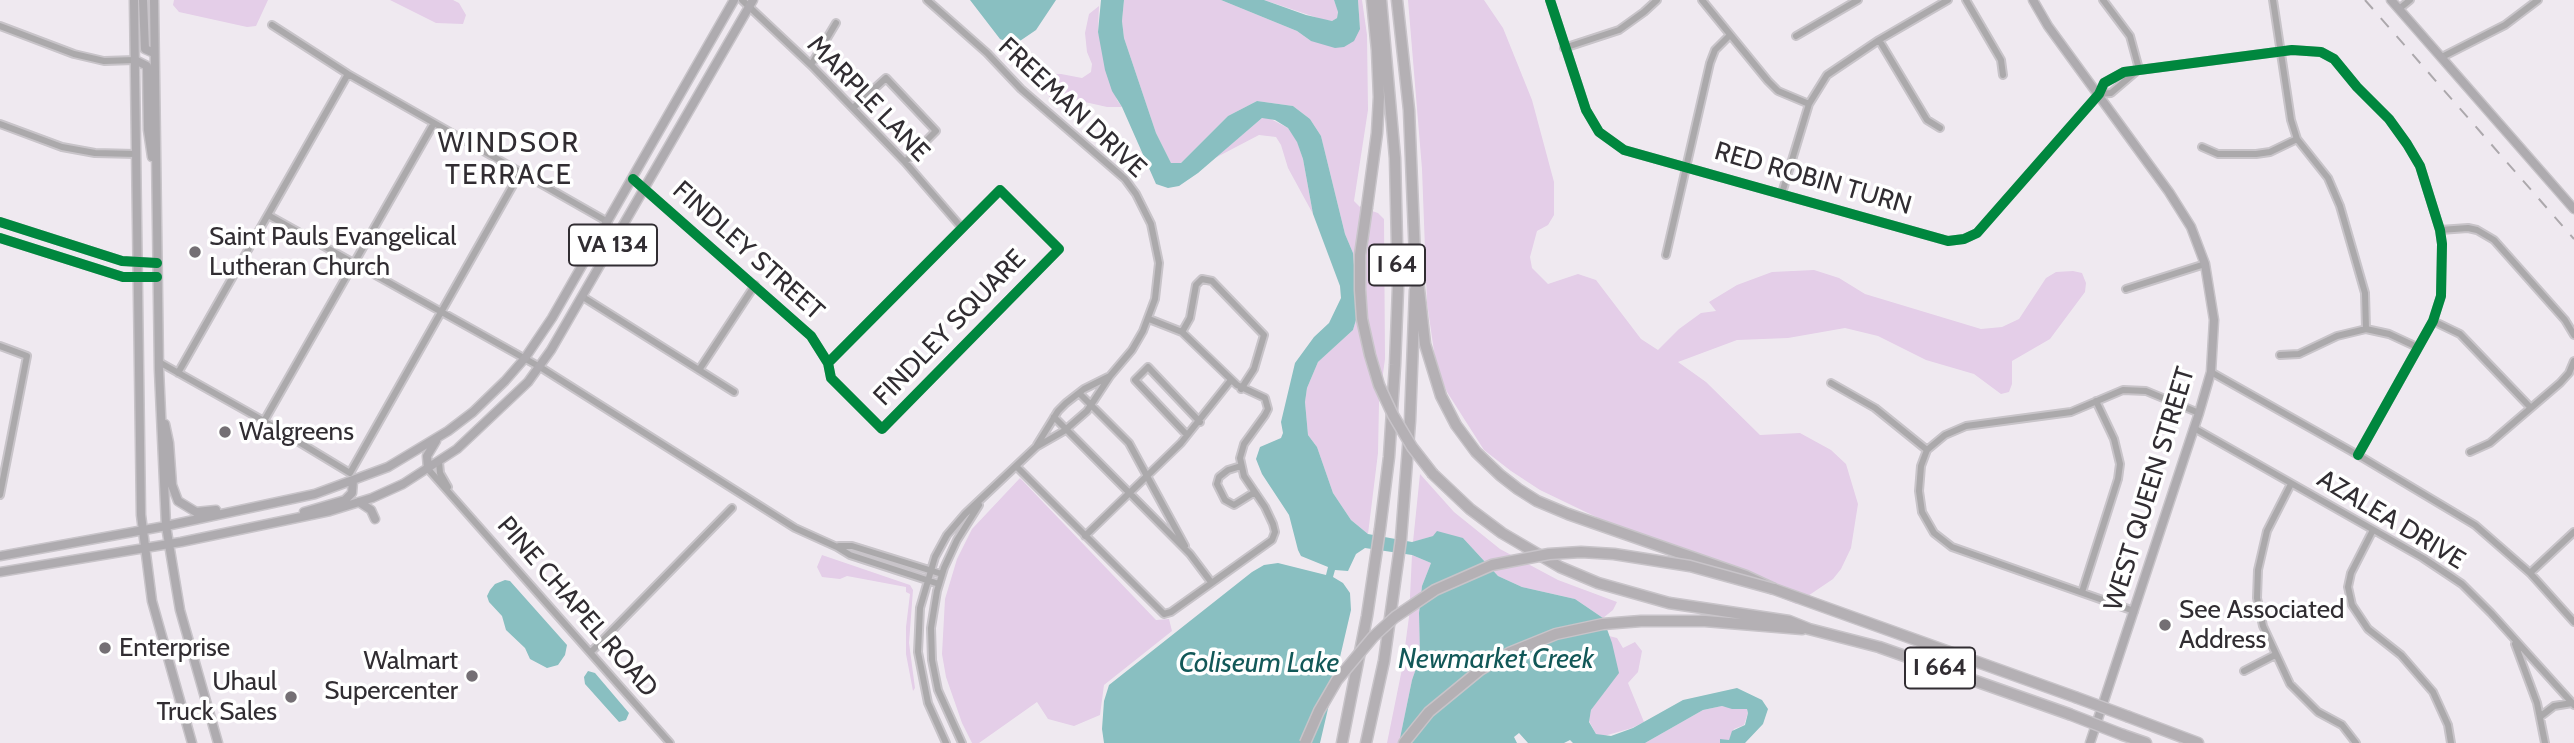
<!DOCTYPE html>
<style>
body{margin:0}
canvas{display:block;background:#efe9f0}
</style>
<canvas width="2574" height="743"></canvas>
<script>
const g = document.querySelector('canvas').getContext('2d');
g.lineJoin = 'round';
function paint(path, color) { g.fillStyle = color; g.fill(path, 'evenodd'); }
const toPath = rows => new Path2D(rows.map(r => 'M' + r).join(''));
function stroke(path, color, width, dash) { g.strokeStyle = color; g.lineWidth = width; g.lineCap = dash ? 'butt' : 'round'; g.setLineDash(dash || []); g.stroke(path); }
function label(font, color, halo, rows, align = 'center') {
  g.font = font + ' Cabin,sans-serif'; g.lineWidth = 7; g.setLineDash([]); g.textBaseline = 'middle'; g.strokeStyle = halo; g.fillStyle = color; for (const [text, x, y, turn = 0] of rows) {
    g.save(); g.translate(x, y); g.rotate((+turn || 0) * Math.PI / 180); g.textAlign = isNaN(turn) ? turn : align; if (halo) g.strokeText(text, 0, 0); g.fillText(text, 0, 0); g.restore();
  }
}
const green = toPath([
 [174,0,268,0,256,26,247,27,179,12,173,5],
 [390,0,453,0,459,3,466,15,463,24,436,23],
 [1124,0,1221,0,1297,31,1311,41,1360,29,1358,0,1362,0,1367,35,1368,110,1354,201,1360,207,1378,213,1384,219,1385,359,1379,403,1378,453,1368,534,1351,520,1333,493,1317,447,1308,435,1305,402,1307,388,1318,362,1353,330,1358,313,1353,253,1345,234,1321,136,1310,119,1293,106,1257,101,1228,116,1181,163,1171,163,1156,133,1124,38,1122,21],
 [1264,0,1334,0,1338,11,1337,18,1332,21,1324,20],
 [1408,0,1484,0,1503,28,1532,100,1554,182,1554,215,1548,225,1537,231,1530,257,1532,268,1548,284,1578,274,1596,280,1641,339,1658,350,1679,329,1701,313,1716,311,1709,302,1737,285,1772,272,1814,270,1839,278,1865,294,1981,329,2002,327,2019,319,2046,278,2056,272,2073,271,2082,273,2086,283,2085,292,2050,339,2012,361,2012,384,2009,392,2001,394,1974,374,1926,360,1878,336,1845,328,1788,338,1737,340,1678,362,1706,382,1760,435,1800,433,1831,450,1846,464,1858,504,1851,548,1841,569,1833,579,1796,604,1644,540,1540,490,1511,471,1484,450,1447,392,1436,365,1427,303,1422,169],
 [1099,6,1098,32,1117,100,1122,107,1107,107,1076,100,1053,101,1040,86,1040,79,1046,74,1061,74,1082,78,1091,72,1092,64,1087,52,1085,33,1089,14],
 [1267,117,1288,128,1297,141,1303,159,1313,214,1288,168,1281,145,1276,137,1259,135,1215,158,1262,118],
 [1420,474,1454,512,1500,549,1558,580,1617,602,1613,610,1603,618,1575,599,1522,587,1498,576,1463,538,1433,536,1413,542],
 [1020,478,1156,620,1169,619,1172,631,1104,685,1100,715,1074,726,1048,719,1037,702,979,743,972,743,962,723,946,677,942,654,945,599,957,559,972,529],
 [822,555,910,585,913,590,909,643,915,688,913,691,906,654,906,627,910,594,906,592,906,587,847,576,840,579,822,577,817,567],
 [1412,555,1431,563,1422,586,1419,613,1420,657,1412,680,1399,743,1387,743,1402,669,1409,617],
 [1609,636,1617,638,1623,648,1635,642,1642,651,1638,672,1628,683,1644,722,1632,728,1604,736,1596,734,1589,721,1591,710,1618,673],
 [1722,706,1738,709,1747,709,1748,713,1744,725,1734,729,1729,740,1720,741,1720,743,1645,743,1703,710]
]);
const water = toPath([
 [970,0,1056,0,1036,30,1014,45,1000,39],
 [1101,0,1124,0,1122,21,1124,38,1156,133,1171,163,1181,163,1228,116,1257,101,1293,106,1310,119,1321,136,1345,234,1353,253,1358,313,1353,330,1318,362,1307,388,1305,402,1308,435,1317,447,1333,493,1351,520,1368,534,1412,542,1433,536,1437,531,1463,538,1498,576,1522,587,1575,599,1603,618,1612,643,1619,673,1591,710,1589,722,1596,734,1611,736,1633,728,1683,700,1737,688,1762,700,1768,709,1763,724,1745,743,1720,743,1720,739,1729,740,1732,731,1745,725,1748,713,1747,709,1732,709,1722,706,1703,710,1645,743,1573,743,1570,740,1564,743,1528,743,1519,733,1514,737,1517,743,1399,743,1412,680,1420,657,1419,613,1422,586,1431,563,1412,555,1365,548,1356,554,1348,571,1335,570,1333,577,1343,583,1350,593,1351,610,1320,743,1104,743,1102,729,1104,701,1109,685,1252,572,1264,565,1278,563,1326,575,1328,567,1301,556,1298,550,1289,515,1262,474,1256,459,1260,447,1281,438,1283,433,1281,422,1295,363,1314,337,1329,323,1341,298,1340,286,1313,214,1303,159,1297,142,1288,128,1275,120,1262,118,1198,173,1179,186,1168,188,1156,184,1122,107,1112,91,1105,70,1098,32],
 [1221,0,1264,0,1306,15,1332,21,1337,18,1338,12,1334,0,1358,0,1360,29,1354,41,1344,47,1335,48,1311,41,1297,31],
 [505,580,510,581,567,645,565,655,558,665,547,668,530,659,525,648,506,630,502,616,489,602,487,596,490,590,495,584],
 [588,671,595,673,629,713,626,720,619,722,585,684,584,677]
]);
const minor = toPath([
 [742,0,811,65,905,162,962,228],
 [927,0,987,53,1021,89,1125,179,1136,194,1151,224,1159,263,1155,299,1143,331,1132,350,1110,376,1087,411,1064,431,1036,447,965,514,947,535,935,557,920,608,918,652,928,703,946,743],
 [1550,0,1586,110,1599,132,1624,150,1948,241,1964,239,1977,233,2099,94,2104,83,2124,72,2292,50,2321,52,2334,59,2357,87,2389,119,2407,144,2420,166,2440,230,2442,244,2441,296,2433,321,2358,455],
 [1702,0,1768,81,1778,91,1809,104],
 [1966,0,2001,60,2003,75],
 [2103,0,2130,36,2139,69],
 [2273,0,2291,120,2297,139,2328,178,2340,206,2365,293,2366,329],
 [2399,9,2410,0],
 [272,25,348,74,608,222],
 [0,26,74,54,104,61,135,60],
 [1796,36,1858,0],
 [1879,40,1927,120,1940,128],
 [1564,48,1619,30,1644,12,1657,0],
 [2442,57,2505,25,2538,0],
 [811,65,836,23],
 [2099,94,2111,93,2138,70],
 [853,108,886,78,936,131,905,162],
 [0,124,62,147,95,153,136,154],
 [2202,147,2218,154,2256,154,2270,152,2297,139],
 [633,179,811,336,828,363,831,378,882,429,1059,249,1000,190,828,363],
 [1782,193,1809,104,1827,75,1879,40,1948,0],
 [268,215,540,367,795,528,837,547,850,555,939,584],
 [0,222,122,261,157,263],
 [2440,230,2468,228,2477,230,2494,240,2565,320,2574,335],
 [0,238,123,277,157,277],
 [1666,255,1710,63,1715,50,1730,35],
 [2126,289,2205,264],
 [583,297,734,392],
 [2433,321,2460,334,2530,407],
 [1182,332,1190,318,1196,285,1202,279,1212,281,1264,335,1254,369,1241,389],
 [0,346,27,356,0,495],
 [2280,355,2299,354,2337,336,2366,329,2389,334,2417,347],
 [159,362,264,421,350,473,521,171],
 [699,370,755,285],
 [2211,372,2358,455,2475,525,2530,573,2574,622],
 [178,373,348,74],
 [1831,383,1875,408,1927,450],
 [1079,393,1129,443,1185,546],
 [1054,417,1190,554,1211,582],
 [264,421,434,123],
 [2194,428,2423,558,2462,584,2491,613,2574,705],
 [1187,435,1135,380,1148,367,1200,422],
 [1037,445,1058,411,1066,403,1084,389,1108,377],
 [2470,452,2490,443,2560,383,2569,373,2574,361],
 [439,462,440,473,448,487],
 [1016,466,1164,614,1171,612,1272,540,1275,532,1273,524,1265,507,1244,476,1240,458,1244,444,1265,415,1268,409,1265,398,1237,385,1182,332,1149,319],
 [1241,466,1228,470,1219,477,1217,484,1225,500,1234,505,1255,492],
 [428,469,670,743],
 [2291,484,2267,531,2258,570,2257,598,2263,626,2290,684,2318,712,2342,725,2356,743],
 [2373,530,2351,573,2348,587,2352,605,2368,629,2401,655,2433,692,2448,725,2451,743],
 [1085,536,1181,443,1231,380],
 [839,546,852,546,942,574],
 [2530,573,2574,532],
 [2082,592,2118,479,2120,464,2114,439,2096,401],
 [2134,611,1952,547,1934,533,1922,512,1919,491,1921,466,1927,450,1945,435,1966,426,2071,412,2123,390,2146,391,2199,413],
 [2515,644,2537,703,2545,743],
 [591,652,732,508],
 [2244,671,2275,655],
 [2541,716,2554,706,2572,703],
 [962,743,938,690,932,660,931,628,937,591,944,568,957,540,979,505]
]);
const major = toPath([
 [134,0,141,515,152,601,192,743],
 [143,0,145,49,154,53],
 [154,0,159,370,166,526,180,610,218,743],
 [2033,0,2048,26,2169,192,2191,227,2205,264,2214,320,2211,372,2199,413,2090,743],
 [2391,0,2574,209],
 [135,60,147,66,148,130,152,157],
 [165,424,169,443,172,485,178,501,196,512,216,510],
 [428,469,427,456,436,441],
 [359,502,371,510,375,519],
 [304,512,345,500,352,493,353,481],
 [0,556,166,526,315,494,388,467,448,431,473,412,505,381,525,358,552,318,734,0],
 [0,572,181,542,330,511,372,498,403,484,457,449,528,382,551,350,753,0]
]);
const highway = toPath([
 [1397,0,1409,110,1415,258],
 [1367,207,1377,133,1379,97,1377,50,1372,0],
 [1415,253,1425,344,1441,396,1456,425,1476,452,1500,475,1518,489,1537,501,1568,514,1746,576,1774,589,2075,697],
 [1433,474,1470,509,1502,533,1560,567,1598,583,1669,603,1789,621,1809,629,1879,647,2069,714],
 [2129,717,2198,743],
 [2123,735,2146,743],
 [1342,743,1367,616,1380,529,1389,457,1395,365,1398,288,1395,158,1381,0],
 [1366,743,1384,661,1401,539,1410,421,1415,290],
 [1404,743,1429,712,1480,670,1509,653,1556,634,1603,624,1641,621,1705,621,1802,629]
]);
const rail = toPath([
 [2365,0,2574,239]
]);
const highwayBridge = toPath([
 [1367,207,1360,255,1360,290,1362,319,1370,355,1379,385,1393,415,1412,447,1433,474],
 [2075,697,2129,717],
 [2069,714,2123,735],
 [1305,743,1319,711,1337,680,1373,637,1395,617,1435,590,1492,565,1549,554,1581,552,1614,554,1690,566,1774,589]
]);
const cycleway = toPath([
 [1550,0,1586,110,1599,132,1624,150,1948,241,1964,239,1977,233,2099,94,2104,83,2124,72,2292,50,2321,52,2334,59,2357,87,2389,119,2407,144,2420,166,2440,230,2442,244,2441,296,2433,321,2358,455],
 [633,179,811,336,828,363,831,378,882,429,1059,249,1000,190,828,363],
 [0,222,122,261,157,263],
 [0,238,123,277,157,277]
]);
const markers = [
 [195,252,7,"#746f74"],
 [225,432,7,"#746f74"],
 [2165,625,7,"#746f74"],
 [105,648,7,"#746f74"],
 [472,676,7,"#746f74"],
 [291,697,7,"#746f74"]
];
const shields = [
 [613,245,88],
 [1397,265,56],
 [1940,668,70]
];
const shieldNames = [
 ["VA 134",613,245],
 ["I 64",1397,265],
 ["I 664",1940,668]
];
const streetNames = [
 ["MARPLE LANE",868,99,46],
 ["FREEMAN DRIVE",1072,108,43],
 ["RED ROBIN TURN",1813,179,16],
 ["FINDLEY STREET",748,251,42],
 ["FINDLEY SQUARE",950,328,-46],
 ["WEST QUEEN STREET",2150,489,-73],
 ["AZALEA DRIVE",2391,520,31],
 ["PINE CHAPEL ROAD",577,607,49]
];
const poiNames = [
 ["Saint Pauls Evangelical",209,237],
 ["Lutheran Church",209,267],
 ["Walgreens",239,432],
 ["See Associated",2179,610],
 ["Address",2179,640],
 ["Enterprise",119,648],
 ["Walmart",458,661,"right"],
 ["Supercenter",458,691,"right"],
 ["Uhaul",277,682,"right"],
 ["Truck Sales",277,712,"right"]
];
const neighbourhoodNames = [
 ["WINDSOR",509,144],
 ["TERRACE",509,176]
];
const waterNames = [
 ["Newmarket Creek",1496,660],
 ["Coliseum Lake",1259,664]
];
paint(green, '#e4cee8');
paint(water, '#89bfc1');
stroke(minor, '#c8c4c9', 10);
stroke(major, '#c8c4c9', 11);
stroke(highway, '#c8c4c9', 13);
stroke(minor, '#aba9ab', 6);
stroke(major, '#aeabaf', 8);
stroke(highway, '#b4b0b4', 10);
stroke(rail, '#aca8ac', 2, [12, 12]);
stroke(highwayBridge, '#c8c4c9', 13, []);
stroke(highwayBridge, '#b4b0b4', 10);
stroke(cycleway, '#00873e', 10);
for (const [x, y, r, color] of markers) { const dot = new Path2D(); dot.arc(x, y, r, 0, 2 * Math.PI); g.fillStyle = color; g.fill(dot); stroke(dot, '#fff', 2.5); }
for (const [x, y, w] of shields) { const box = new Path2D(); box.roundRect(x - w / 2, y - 20.5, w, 41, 5); g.fillStyle = '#fff'; g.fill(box); stroke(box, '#312d32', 2); }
label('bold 24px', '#312d32', null, shieldNames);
label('26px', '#312d32', '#fff', streetNames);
label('26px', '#312d32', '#fff', poiNames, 'left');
g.letterSpacing = '2px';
label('28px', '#312d32', '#fff', neighbourhoodNames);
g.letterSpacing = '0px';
label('italic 28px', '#125858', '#fff', waterNames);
</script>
